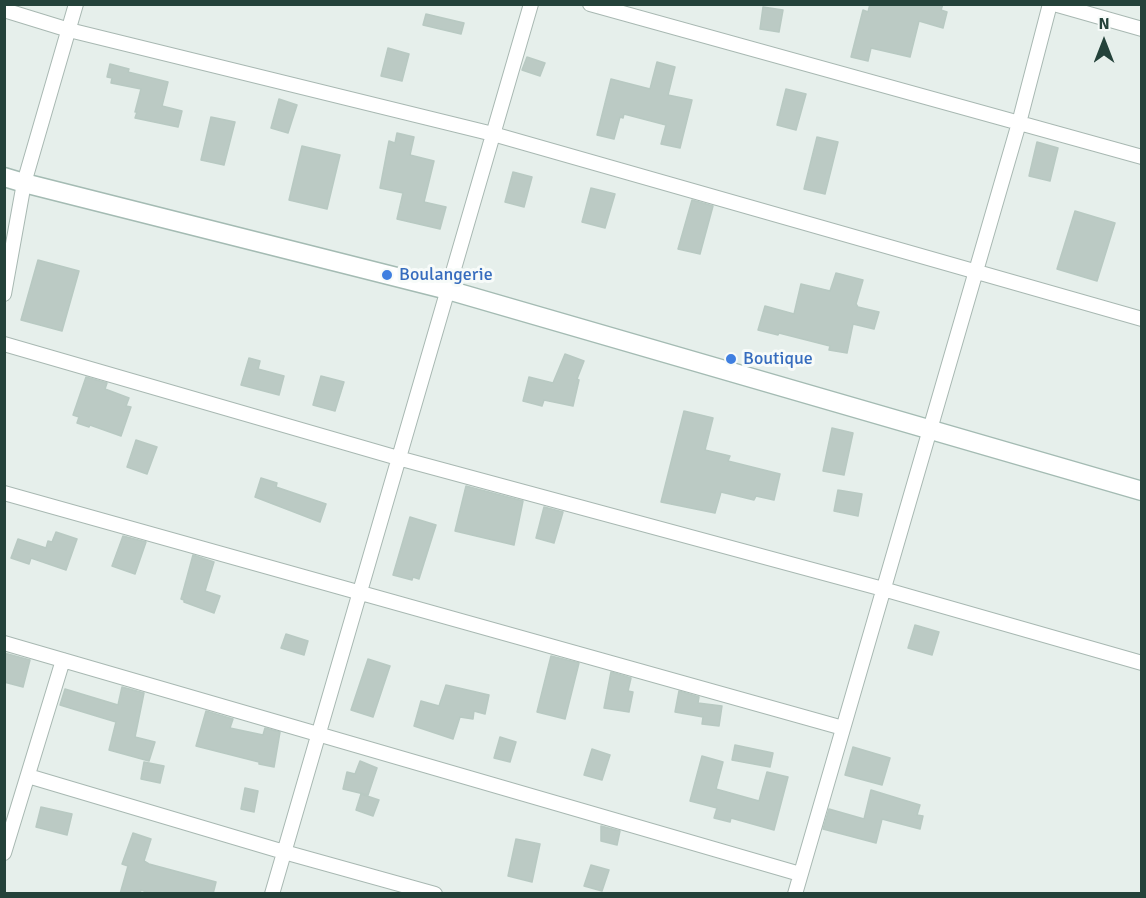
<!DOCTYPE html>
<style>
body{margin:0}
#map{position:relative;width:1146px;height:898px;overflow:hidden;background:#e6efeb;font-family:Signika,sans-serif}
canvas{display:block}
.frame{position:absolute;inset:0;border:6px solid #24423a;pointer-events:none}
.north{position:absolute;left:1074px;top:12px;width:60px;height:60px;-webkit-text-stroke:4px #f7fbf9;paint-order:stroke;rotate:0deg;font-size:16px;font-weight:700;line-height:24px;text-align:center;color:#24423a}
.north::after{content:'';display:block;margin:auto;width:21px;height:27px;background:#24423a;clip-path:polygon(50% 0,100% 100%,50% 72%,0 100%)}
</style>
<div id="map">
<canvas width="1146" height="898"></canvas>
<div class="frame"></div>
<div class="north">N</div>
</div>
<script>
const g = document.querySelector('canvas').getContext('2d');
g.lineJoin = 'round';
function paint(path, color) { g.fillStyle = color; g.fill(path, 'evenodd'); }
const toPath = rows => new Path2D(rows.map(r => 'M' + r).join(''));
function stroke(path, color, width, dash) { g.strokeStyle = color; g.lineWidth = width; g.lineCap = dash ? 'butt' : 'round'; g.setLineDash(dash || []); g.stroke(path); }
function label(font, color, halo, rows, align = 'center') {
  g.font = font + ' Signika,sans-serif'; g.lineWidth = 6; g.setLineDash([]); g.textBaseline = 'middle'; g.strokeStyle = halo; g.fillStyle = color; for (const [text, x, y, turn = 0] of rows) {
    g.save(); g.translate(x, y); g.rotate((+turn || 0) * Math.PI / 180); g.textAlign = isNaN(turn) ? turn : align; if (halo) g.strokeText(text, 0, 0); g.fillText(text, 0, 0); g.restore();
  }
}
const building = toPath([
 [870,4,943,4,941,10,947,12,943,28,919,21,910,57,871,48,868,61,851,57,863,10,868,12,870,4],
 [763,7,783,10,779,32,760,29,763,7],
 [426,14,464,23,461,34,423,25,426,14],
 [388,48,409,54,402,81,381,76,388,48],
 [527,57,545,63,540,76,522,70,527,57],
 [657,62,675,67,668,95,692,100,680,148,661,144,666,125,624,114,623,118,620,117,614,139,597,135,611,79,650,89,657,62],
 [110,64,129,69,128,72,168,82,162,106,182,111,178,127,135,118,137,112,135,112,141,89,111,83,112,78,107,77,110,64],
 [786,89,806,94,796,130,777,125,786,89],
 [279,99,297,105,288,133,271,128,279,99],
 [211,117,235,122,224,165,201,160,211,117],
 [397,133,414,137,410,155,434,161,424,202,446,207,440,229,397,219,403,193,380,188,389,141,395,143,397,133],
 [817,137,838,142,825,194,804,189,817,137],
 [1037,142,1058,148,1050,181,1029,176,1037,142],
 [302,146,340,155,327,209,289,200,302,146],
 [513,172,532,177,524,207,505,202,513,172],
 [591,188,615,194,605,228,582,222,591,188],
 [692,200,713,206,700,254,678,249,692,200],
 [1075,211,1115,223,1097,281,1057,269,1075,211],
 [38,260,79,271,62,331,21,320,38,260],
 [836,273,863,280,856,304,858,307,879,312,874,329,853,324,847,353,829,350,830,346,779,333,778,335,758,330,765,306,794,314,801,284,830,291,836,273],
 [565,354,584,361,577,379,579,380,573,406,544,400,542,406,523,401,529,377,553,383,565,354],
 [249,358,260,361,258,369,284,376,279,395,241,385,249,358],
 [321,376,344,382,335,411,313,405,321,376],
 [86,377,107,383,105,389,129,398,126,406,131,407,121,436,90,425,89,427,77,423,79,417,73,415,86,377],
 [684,411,713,418,705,450,730,456,728,461,780,474,774,500,756,496,754,500,721,492,715,513,661,502,684,411],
 [832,428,853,433,844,475,823,471,832,428],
 [136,440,157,447,147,474,127,467,136,440],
 [261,478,277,483,276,487,326,504,320,522,255,497,261,478],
 [466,486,523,501,514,545,455,531,466,486],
 [838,490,862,494,858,516,834,511,838,490],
 [544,507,563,512,554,543,536,538,544,507],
 [410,517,436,525,419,579,413,577,412,580,393,575,410,517],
 [56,532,77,539,66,570,31,558,29,564,11,558,18,539,46,548,48,541,52,542,56,532],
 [123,536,146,542,135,574,112,566,123,536],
 [193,555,214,562,205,591,220,596,214,613,184,602,184,600,181,599,193,555],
 [915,625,939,632,932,655,908,648,915,625],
 [286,634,308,641,304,655,281,648,286,634],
 [4,653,30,660,23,687,4,682,4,653],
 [551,656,579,663,565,719,537,712,551,656],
 [368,659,390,666,373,717,351,710,368,659],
 [611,672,631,678,628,691,633,692,629,712,604,708,611,672],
 [446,685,489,695,485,714,474,711,473,719,460,717,453,739,414,726,421,701,439,706,446,685],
 [122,687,144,693,135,737,155,742,149,761,109,750,116,722,60,705,65,689,118,705,122,687],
 [679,691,699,697,698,703,722,706,719,726,702,724,703,717,675,712,679,691],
 [206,711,233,719,230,728,263,735,265,728,280,732,274,767,259,764,259,762,196,746,206,711],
 [500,737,516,742,510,762,494,758,500,737],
 [735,745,773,753,770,767,732,760,735,745],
 [853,747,890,758,882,785,845,775,853,747],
 [592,749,610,755,602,780,584,775,592,749],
 [702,756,723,762,716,789,759,801,767,772,788,777,774,830,731,818,730,822,714,818,717,808,690,801,702,756],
 [360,761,377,768,368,795,343,789,347,772,355,774,360,761],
 [144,762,164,766,160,783,141,779,144,762],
 [245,788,258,791,254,812,241,809,245,788],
 [871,790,920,805,917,815,923,816,920,829,882,819,876,843,823,829,829,809,864,819,871,790],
 [361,794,379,800,373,816,356,810,361,794],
 [41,807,72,814,67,835,36,827,41,807],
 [601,826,620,831,617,845,601,841,601,826],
 [133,833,151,839,144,861,149,864,216,882,213,894,152,894,141,890,140,894,120,894,128,866,122,864,133,833],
 [516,839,540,844,532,882,508,876,516,839],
 [591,865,609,870,602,891,584,886,591,865]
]);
const street = toPath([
 [590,4,1142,157],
 [1054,4,1142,29],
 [4,10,69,30,493,134,1142,319],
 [4,294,24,183,76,4],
 [4,344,398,458,883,589,1142,663],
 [4,493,843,728],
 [4,643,800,874],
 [28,776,284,852,435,894],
 [4,853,63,660],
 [272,894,531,4],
 [795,894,1019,123,1050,4]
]);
const secondary = toPath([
 [4,177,24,183,448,290,1142,491]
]);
const markers = [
 [387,275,6,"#3f7fe0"],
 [731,359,6,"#3f7fe0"]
];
const shopNames = [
 ["Boulangerie",399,275],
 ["Boutique",743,359]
];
paint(building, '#bbcac4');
stroke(building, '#b8c9c2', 1.5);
stroke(street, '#a8b8b2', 16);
stroke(secondary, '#a4bbb3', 21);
stroke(street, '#fff', 14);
stroke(secondary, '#fff', 18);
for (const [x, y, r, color] of markers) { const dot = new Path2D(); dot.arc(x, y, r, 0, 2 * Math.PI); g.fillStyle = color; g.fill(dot); stroke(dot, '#f7fbf9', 2); }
label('18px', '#366cbe', '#f7fbf9', shopNames, 'left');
</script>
